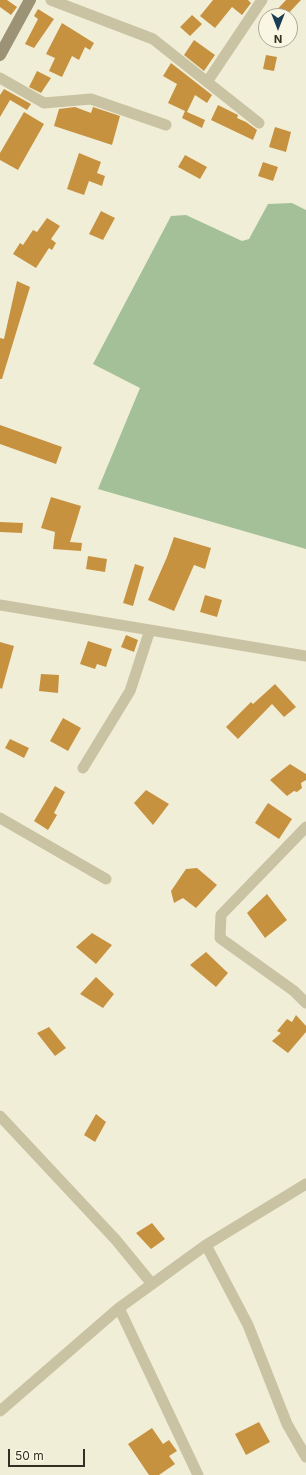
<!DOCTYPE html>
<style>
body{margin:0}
#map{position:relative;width:306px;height:1475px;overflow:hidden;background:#f1eed7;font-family:Inter,sans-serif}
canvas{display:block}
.north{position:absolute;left:258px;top:8px;width:40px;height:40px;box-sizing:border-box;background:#f9f7e3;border:1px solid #aaa797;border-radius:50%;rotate:180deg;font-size:11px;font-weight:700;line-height:16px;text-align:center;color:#342f25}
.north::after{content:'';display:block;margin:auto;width:14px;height:18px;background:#1b3c55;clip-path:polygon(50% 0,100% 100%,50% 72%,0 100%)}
.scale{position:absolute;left:8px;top:1449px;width:77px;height:18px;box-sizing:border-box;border:2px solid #342f25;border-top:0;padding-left:5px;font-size:12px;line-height:14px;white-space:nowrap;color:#342f25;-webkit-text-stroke:3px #f9f7e3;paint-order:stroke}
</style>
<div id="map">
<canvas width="306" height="1475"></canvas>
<div class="north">N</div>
<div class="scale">50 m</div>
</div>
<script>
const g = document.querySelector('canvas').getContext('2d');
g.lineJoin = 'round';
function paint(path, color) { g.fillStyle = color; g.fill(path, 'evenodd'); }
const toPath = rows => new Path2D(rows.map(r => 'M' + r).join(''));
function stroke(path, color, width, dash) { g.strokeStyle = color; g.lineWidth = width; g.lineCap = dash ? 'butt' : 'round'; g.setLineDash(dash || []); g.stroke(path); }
const green = toPath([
 [292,203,306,210,306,549,98,489,140,388,93,364,171,216,186,215,242,241,249,239,268,204]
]);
const building = toPath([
 [0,0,7,0,17,7,11,15,0,7],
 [213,0,248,0,251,3,242,15,232,7,215,28,200,16],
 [286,0,301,0,286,16,271,16],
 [38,9,54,19,34,48,25,44,38,19,34,16],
 [192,15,202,24,190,36,180,27],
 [62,23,94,43,90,50,85,47,79,60,72,56,62,77,49,71,55,58,46,54],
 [194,40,215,55,204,71,184,55],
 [266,55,277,57,274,71,263,69],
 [171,63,212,95,207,103,195,95,187,112,205,120,202,128,182,118,185,111,168,103,177,84,163,76],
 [37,71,51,78,41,93,29,87],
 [4,89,31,104,27,110,10,100,0,117,0,95],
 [218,105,238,115,237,118,246,122,257,130,253,140,211,120],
 [75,107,91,113,93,107,120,116,112,145,54,126,59,109],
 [24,112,44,124,18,170,0,160,0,153],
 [275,127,291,132,286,152,269,147],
 [79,153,101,162,97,173,105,176,102,186,89,181,84,195,67,189],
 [185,155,207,167,200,179,178,167],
 [263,162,278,167,273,181,258,176],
 [101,211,115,218,103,240,89,234],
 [47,218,60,226,51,239,56,243,52,250,49,248,36,268,13,254,20,243,23,245,33,230,37,232],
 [17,281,30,287,2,379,0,379,0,338,4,339],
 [0,425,62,447,56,464,0,444],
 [51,497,81,506,70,542,82,543,81,551,53,549,55,532,41,528],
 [0,522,23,523,22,533,0,532],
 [174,537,211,548,205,569,194,565,174,611,148,600,167,557],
 [88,556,107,559,105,572,86,569],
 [135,564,144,567,133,606,123,603],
 [205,595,222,600,217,617,200,612],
 [126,635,138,640,134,652,121,647],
 [88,641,112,649,106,667,97,664,95,669,80,664],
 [0,642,14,646,2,689,0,688],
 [41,674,59,675,58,693,39,691],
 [275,684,296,707,284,717,272,704,238,739,226,727,251,702,253,704],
 [63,718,81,728,68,751,50,741],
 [10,739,29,748,24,758,5,748],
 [290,764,306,774,306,780,301,783,302,788,297,792,294,791,287,796,270,780],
 [55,786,65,792,54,813,57,815,48,830,34,821],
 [146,790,169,804,153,825,134,803],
 [268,803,292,819,279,839,255,823],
 [197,868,217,885,196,908,183,898,174,903,171,891,186,869],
 [267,894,287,920,265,938,247,913],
 [92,933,112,945,96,964,76,947],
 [206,952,228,973,216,987,190,965],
 [96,977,114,994,103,1008,80,994],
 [296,1015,306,1026,306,1032,288,1053,272,1041,281,1033,277,1031,287,1019,292,1022],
 [49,1027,66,1048,55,1056,37,1033],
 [96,1114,106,1122,95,1142,84,1135],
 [152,1223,165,1239,151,1249,136,1233],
 [259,1422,270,1442,246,1455,235,1434],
 [152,1428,163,1444,169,1440,177,1451,169,1456,175,1464,159,1475,149,1475,128,1444]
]);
const street = toPath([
 [51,0,153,39,259,123],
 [0,78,44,103,91,99,166,125],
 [207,82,262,0],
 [0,605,306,656],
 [83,768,130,691,150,630],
 [0,818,106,879],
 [306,827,221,915,220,938,294,991,306,1003],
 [0,1116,116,1240,152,1284],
 [206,1245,248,1325,287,1424,306,1457],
 [119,1308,198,1475],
 [0,1411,119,1308,206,1245,306,1184]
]);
const secondary = toPath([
 [0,55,30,0]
]);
paint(green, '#a3c098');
paint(building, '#c7923f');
stroke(street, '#c9c2a3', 11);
stroke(secondary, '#9c9275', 12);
</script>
